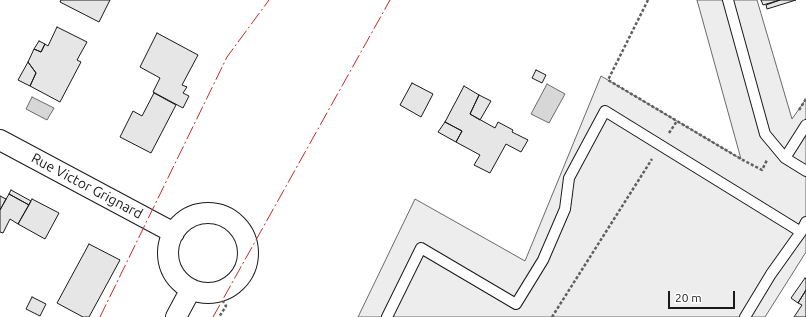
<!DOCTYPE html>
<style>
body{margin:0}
#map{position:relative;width:806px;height:317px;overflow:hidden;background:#fff;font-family:Ubuntu,sans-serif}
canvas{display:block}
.scale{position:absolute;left:668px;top:291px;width:67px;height:18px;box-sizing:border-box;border:2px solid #1a1a1a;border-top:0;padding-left:5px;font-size:12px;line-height:14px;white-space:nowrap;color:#1a1a1a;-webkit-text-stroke:3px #fff;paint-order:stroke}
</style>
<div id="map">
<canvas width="806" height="317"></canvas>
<div class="scale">20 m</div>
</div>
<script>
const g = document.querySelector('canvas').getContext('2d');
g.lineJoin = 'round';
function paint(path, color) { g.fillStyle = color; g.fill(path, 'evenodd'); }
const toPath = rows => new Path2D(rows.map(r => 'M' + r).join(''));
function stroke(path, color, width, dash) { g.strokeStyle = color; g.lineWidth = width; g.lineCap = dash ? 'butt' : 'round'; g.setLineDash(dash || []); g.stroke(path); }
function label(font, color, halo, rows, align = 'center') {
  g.font = font + ' Ubuntu,sans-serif'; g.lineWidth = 3; g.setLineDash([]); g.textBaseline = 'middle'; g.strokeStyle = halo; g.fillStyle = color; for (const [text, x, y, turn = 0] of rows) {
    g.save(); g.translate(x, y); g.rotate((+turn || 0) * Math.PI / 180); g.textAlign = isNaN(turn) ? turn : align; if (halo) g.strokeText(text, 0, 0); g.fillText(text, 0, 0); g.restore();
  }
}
const built = toPath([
 [697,0,757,0,792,119,806,99,806,252,765,317,358,317,415,199,495,244,525,261,601,76,741,159,697,0]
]);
const water = toPath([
 [547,84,565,94,549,123,531,114,547,84],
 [32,97,54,108,47,120,26,109,32,97]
]);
const building = toPath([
 [61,0,110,0,99,22,60,2,61,0],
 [761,0,780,0,763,5,761,0],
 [780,0,796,0,767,9,766,5,780,0],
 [57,27,87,42,77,60,81,62,60,102,30,86,36,73,28,62,34,49,41,52,45,44,48,46,57,27],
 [157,33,198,55,182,85,187,87,183,93,189,96,183,108,153,92,160,78,140,67,157,33],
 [39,41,45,44,41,52,34,49,39,41],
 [28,62,36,73,30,86,18,80,28,62],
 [536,70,546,75,542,83,532,78,536,70],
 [412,83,433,94,421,117,400,105,412,83],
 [464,86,479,95,470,114,495,128,498,122,513,130,512,132,528,140,521,152,506,144,490,173,474,165,480,155,456,142,462,131,445,122,464,86],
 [154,93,176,105,151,153,120,137,133,111,142,116,154,93],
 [479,95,491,101,480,120,470,114,479,95],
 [445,122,462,131,456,142,438,132,445,122],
 [11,190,31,201,29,205,9,194,11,190],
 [9,194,29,205,18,224,10,219,3,233,0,232,0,210,9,194],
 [0,196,6,199,0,210,0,196],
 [32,199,59,213,45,239,18,224,32,199],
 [89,244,120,260,89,317,83,317,57,303,89,244],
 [805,278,806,279,806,290,798,303,791,298,805,278],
 [806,290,806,317,794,317,802,305,798,303,806,290],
 [32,297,46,304,40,316,26,309,32,297]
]);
const path = toPath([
 [648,0,608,80,677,121],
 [799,110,806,99],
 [669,133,677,121,741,159,762,170,767,160],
 [217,292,226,306,219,317],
 [552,317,652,159]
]);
const service = toPath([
 [728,0,765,134,785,158,806,171],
 [785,158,806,125],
 [387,317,421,248,516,304,543,260,565,209,569,178,605,111,801,232],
 [745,317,771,274,801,232,806,222]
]);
const minor = toPath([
 [0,140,174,233],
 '168 253a40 40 0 1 1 80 0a40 40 0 1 1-80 0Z',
 [176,317,191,289]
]);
const power = toPath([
 [100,317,227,57,269,0],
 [213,317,390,0]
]);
const streetNames = [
 ["Rue Victor Grignard",87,186,28]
];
paint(built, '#ededed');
stroke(built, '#6a6a6a', 1);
paint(water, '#d7d7d7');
stroke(water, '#6a6a6a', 1);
paint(building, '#e6e6e6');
stroke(building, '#1a1a1a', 1);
stroke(service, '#1a1a1a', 12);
stroke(minor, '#1a1a1a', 22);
stroke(path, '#5f5f5f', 2.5, [3, 2]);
stroke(service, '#fff', 10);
stroke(minor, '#fff', 20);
stroke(power, '#c62828', 1, [14, 3, 2, 3]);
label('14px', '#1a1a1a', '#fff', streetNames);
</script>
